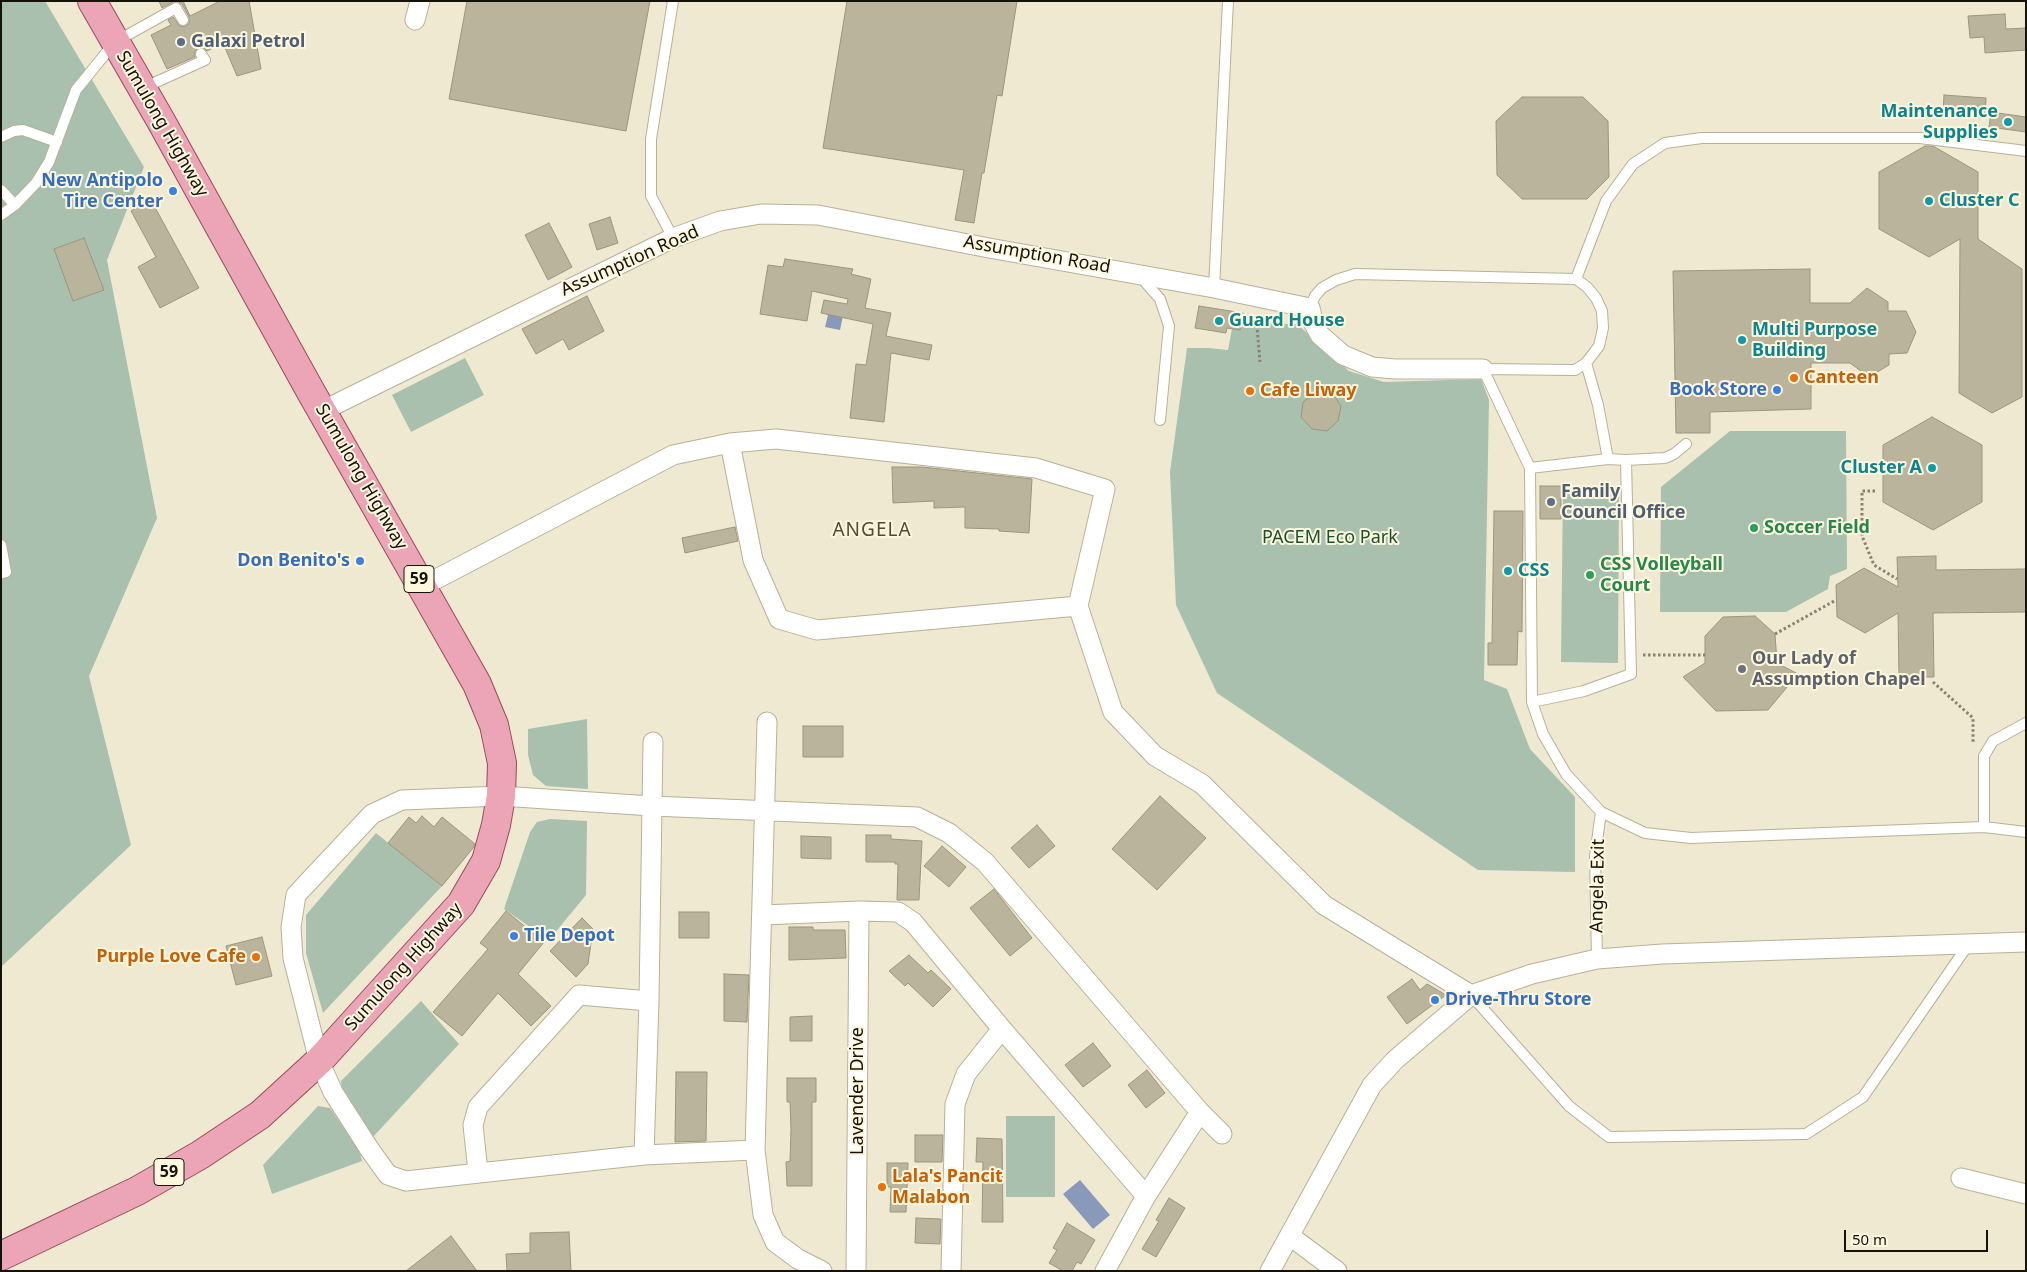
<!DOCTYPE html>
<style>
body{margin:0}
#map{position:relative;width:2027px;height:1272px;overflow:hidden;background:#f0e9d1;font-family:"Noto Sans",sans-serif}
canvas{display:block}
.frame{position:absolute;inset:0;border:2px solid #141209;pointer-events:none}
.scale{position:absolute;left:1844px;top:1230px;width:144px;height:22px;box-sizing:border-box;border:2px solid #141209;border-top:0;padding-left:6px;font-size:15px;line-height:18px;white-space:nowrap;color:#141209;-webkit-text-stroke:4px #fdf7de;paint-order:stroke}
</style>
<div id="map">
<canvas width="2027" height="1272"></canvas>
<div class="frame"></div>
<div class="scale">50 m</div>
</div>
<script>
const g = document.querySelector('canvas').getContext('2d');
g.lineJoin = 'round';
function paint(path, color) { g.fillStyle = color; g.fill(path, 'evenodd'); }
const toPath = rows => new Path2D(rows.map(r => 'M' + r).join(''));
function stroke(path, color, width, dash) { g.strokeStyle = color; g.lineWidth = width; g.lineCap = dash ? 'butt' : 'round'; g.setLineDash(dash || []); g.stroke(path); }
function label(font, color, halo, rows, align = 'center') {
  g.font = font + ' "Noto Sans",sans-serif'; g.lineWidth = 4; g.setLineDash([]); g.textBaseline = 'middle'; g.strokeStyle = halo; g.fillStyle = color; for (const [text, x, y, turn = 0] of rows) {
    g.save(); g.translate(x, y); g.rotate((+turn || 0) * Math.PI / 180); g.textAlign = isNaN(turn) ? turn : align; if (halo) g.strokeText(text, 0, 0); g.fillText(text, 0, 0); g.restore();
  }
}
const green = toPath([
 [1,1,45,1,144,167,107,260,157,518,89,676,131,845,1,967],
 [1233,323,1297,324,1349,371,1384,382,1481,379,1489,400,1484,680,1507,689,1530,749,1575,797,1575,872,1478,870,1217,693,1176,605,1170,472,1187,348,1209,348,1228,350],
 [465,358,484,395,411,432,392,395],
 [1730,431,1846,431,1847,569,1830,576,1828,589,1786,612,1660,612,1661,487],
 [1563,486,1619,487,1618,663,1561,662],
 [587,719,588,789,546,786,533,775,528,755,528,729],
 [550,819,587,821,586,895,549,940,504,909,530,832,537,822],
 [376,833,442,886,323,1013,306,953,306,915],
 [421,1001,459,1044,373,1137,342,1094,341,1081],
 [318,1106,330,1108,360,1152,362,1161,272,1194,263,1165],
 [1006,1116,1055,1116,1055,1197,1006,1197]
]);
const water = toPath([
 [831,303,845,306,840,330,825,327],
 [1080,1180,1110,1215,1093,1229,1063,1194]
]);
const building = toPath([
 [159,1,175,1,162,8,159,1],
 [177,1,183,1,190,16,220,1,249,1,261,69,237,76,223,43,207,51,204,48,198,48,195,51,195,57,167,69,151,35,171,25,168,20,173,17,180,26,184,27,189,24,189,17,182,4,177,1],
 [467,1,650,1,626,131,449,99,467,1],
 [847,1,1017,1,1002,96,997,95,984,173,982,173,974,223,955,220,964,170,823,148,847,1],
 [2005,14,2006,29,2026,28,2026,50,1985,53,1984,37,1970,38,1968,16,2005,14],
 [1944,95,1986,98,1985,118,1943,116,1944,95],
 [1522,97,1583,97,1608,121,1609,177,1587,199,1522,199,1497,175,1496,121,1522,97],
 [1991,112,2026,117,2026,132,1989,127,1991,112],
 [1925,146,1933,146,1978,172,1978,239,2022,269,2022,397,1992,413,1959,393,1960,239,1929,257,1879,229,1879,172,1925,146],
 [151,200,199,288,160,308,138,267,156,257,131,211,151,200],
 [610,217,618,243,597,250,589,224,610,217],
 [549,223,572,267,548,280,525,235,549,223],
 [84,238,104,290,73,301,54,249,84,238],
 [785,259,853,269,851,274,871,279,865,308,891,313,886,336,932,345,929,360,891,353,884,422,850,418,856,364,866,365,873,324,821,313,824,300,847,304,848,299,812,291,807,321,760,314,768,265,783,267,785,259],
 [1810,269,1810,303,1850,303,1867,288,1888,302,1888,311,1906,311,1916,332,1907,353,1889,354,1889,365,1869,377,1850,363,1811,363,1811,409,1710,412,1710,433,1676,433,1673,271,1810,269],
 [587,296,604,331,569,350,563,339,536,354,522,329,587,296],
 [1199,306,1243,313,1240,330,1227,328,1226,333,1195,328,1199,306],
 [1316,392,1332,393,1341,406,1338,421,1327,431,1312,429,1301,417,1303,402,1316,392],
 [1932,417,1982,445,1982,502,1933,530,1883,502,1883,445,1932,417],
 [892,467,922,467,1032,479,1029,533,999,531,999,529,965,528,965,507,934,508,934,501,893,503,892,467],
 [1540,486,1561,486,1561,519,1540,519,1540,486],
 [1494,511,1523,511,1522,632,1518,631,1517,665,1488,665,1488,643,1492,643,1494,511],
 [735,527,738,541,685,553,682,538,735,527],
 [1936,556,1936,570,2026,569,2026,612,1933,613,1934,677,1899,677,1898,613,1865,633,1837,617,1836,585,1864,568,1898,587,1897,557,1936,556],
 [1755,616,1775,634,1777,663,1798,674,1768,710,1716,711,1683,677,1705,663,1705,636,1723,617,1755,616],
 [803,726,843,726,843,757,803,757,803,726],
 [1160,796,1206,838,1157,890,1112,849,1160,796],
 [422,816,434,827,442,817,475,844,473,848,442,886,388,843,409,817,416,823,422,816],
 [1037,825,1055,846,1029,868,1011,848,1037,825],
 [866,835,891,835,891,839,922,841,919,900,897,900,898,864,895,864,895,862,866,862,866,835],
 [801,836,831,837,831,859,801,858,801,836],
 [942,846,966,867,949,887,924,866,942,846],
 [994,889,1032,938,1010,956,970,908,994,889],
 [506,911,544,942,518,974,551,1006,531,1026,498,993,462,1036,433,1012,488,949,480,943,506,911],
 [679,912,709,912,709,938,679,938,679,912],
 [582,918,593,929,588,964,576,977,550,951,582,918],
 [789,927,813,927,813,930,845,930,846,958,789,960,789,927],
 [262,937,272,976,236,985,226,946,262,937],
 [909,955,928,973,931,970,951,989,933,1007,908,983,905,986,889,971,909,955],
 [724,974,749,975,747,1022,724,1021,724,974],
 [1412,979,1420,990,1427,984,1446,995,1407,1024,1387,997,1412,979],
 [812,1016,812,1041,790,1041,790,1017,812,1016],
 [1093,1043,1111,1066,1083,1087,1065,1065,1093,1043],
 [1147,1070,1165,1093,1146,1108,1128,1085,1147,1070],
 [676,1072,707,1072,706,1141,675,1142,676,1072],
 [787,1078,816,1078,816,1102,812,1102,812,1186,787,1186,786,1162,790,1161,791,1129,790,1102,787,1102,787,1078],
 [915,1135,943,1135,942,1162,915,1162,915,1135],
 [977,1138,1002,1139,1003,1222,982,1222,983,1162,976,1162,977,1138],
 [887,1163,908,1163,906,1212,890,1212,891,1187,887,1187,887,1163],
 [1169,1198,1185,1208,1156,1257,1142,1249,1159,1221,1156,1220,1169,1198],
 [916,1218,941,1219,940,1244,915,1243,916,1218],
 [1067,1223,1095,1240,1081,1264,1077,1262,1072,1271,1063,1271,1049,1263,1057,1250,1053,1248,1067,1223],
 [569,1232,571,1271,507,1271,506,1254,530,1253,530,1233,569,1232],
 [451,1236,477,1271,406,1271,451,1236]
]);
const path = toPath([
 [1256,315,1260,362],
 [1875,491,1862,491,1862,536,1874,565,1897,579],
 [1775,634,1836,600],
 [1643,655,1705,655],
 [1933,682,1973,718,1973,744]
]);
const lane = toPath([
 [673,1,651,139,651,196,673,238],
 [143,88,205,60,201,54],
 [1,137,14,131,23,130,57,142],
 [1,190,15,205],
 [1,215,15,205,36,183,49,162,76,90,115,42,176,8,183,20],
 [1140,276,1160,299,1169,326,1160,420],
 [1576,279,1587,287,1596,298,1602,311,1603,328,1599,346,1586,363,1575,370,1483,369,1530,468,1532,702,1543,734,1566,774,1601,812,1645,833,1691,838,1984,827,2026,832],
 [1576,279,1606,201,1633,164,1665,143,1702,138,1920,138,2026,151],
 [1214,288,1228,1],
 [1310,308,1315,296,1322,288,1336,280,1355,274,1576,279],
 [1626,460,1665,458,1674,454,1686,444],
 [1530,468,1608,459],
 [1,545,6,572,1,573],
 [1532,702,1584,691,1631,674,1626,460,1608,459,1598,405,1586,363],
 [1984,827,1984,756,1993,741,2026,723],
 [1597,959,1595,856,1601,812],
 [1471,995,1569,1106,1609,1137,1806,1134,1863,1097,1968,945]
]);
const street = toPath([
 [415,20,420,1],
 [322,411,673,238,720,221,761,214,818,215,989,248,1214,288,1310,308,1314,324,1320,335,1343,355,1372,367,1395,369,1483,369],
 [730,443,753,560,779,619,817,630,1078,606],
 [423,586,673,455,730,443,776,439,1036,468,1105,489,1078,606,1113,712,1155,756,1202,784,1324,905,1471,995],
 [767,722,755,1150,763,1215,775,1242,798,1259,822,1271],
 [763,915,859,911,898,912,913,922,1002,1029,1146,1196],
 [755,1150,644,1155,406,1181,388,1175,370,1150,333,1092,319,1061,293,958,291,927,296,895,372,814,402,800,501,796,652,806,917,817,949,833,985,862,1200,1112,1222,1134],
 [644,1155,649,1001,653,742],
 [478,1172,473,1125,478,1107,579,995,649,1001],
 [1961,1178,2026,1194],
 [1290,1236,1337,1271],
 [856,1271,859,911],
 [951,1271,955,1104,966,1074,1002,1029],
 [1105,1271,1146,1196,1200,1112],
 [1270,1271,1372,1085,1395,1060,1471,995,1532,974,1597,959,1662,954,2026,942]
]);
const primary = toPath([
 [1,1256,137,1191,200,1155,260,1115,319,1061,461,904,486,861,496,825,501,796,502,763,494,725,477,684,311,392,161,121,92,1]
]);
const markers = [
 [181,42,5,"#5c6f8a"],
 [2008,122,5,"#0f9aa8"],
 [173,191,5,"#3f7fe0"],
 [1929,201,5,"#0f9aa8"],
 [1219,321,5,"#0f9aa8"],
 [1742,340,5,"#0f9aa8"],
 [1794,378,5,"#e8710a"],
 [1777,390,5,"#3f7fe0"],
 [1250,391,5,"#e8710a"],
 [1932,468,5,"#0f9aa8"],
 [1551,502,5,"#5c6f8a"],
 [1754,528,5,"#2e9e5b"],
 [360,561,5,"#3f7fe0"],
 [1508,571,5,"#0f9aa8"],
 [1590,575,5,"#2e9e5b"],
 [1742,669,5,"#6b7280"],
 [514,936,5,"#3f7fe0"],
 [256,957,5,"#e8710a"],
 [1435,1000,5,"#3f7fe0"],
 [882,1187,5,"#e8710a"]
];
const shields = [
 [419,579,30],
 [169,1172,30]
];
const shieldNames = [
 ["59",419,579],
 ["59",169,1172]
];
const serviceNames = [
 ["Galaxi Petrol",191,42],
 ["Family",1561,492],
 ["Council Office",1561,513]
];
const cultureNames = [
 ["Maintenance",1998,112,"right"],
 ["Supplies",1998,133,"right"],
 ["Cluster C",1939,201],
 ["Guard House",1229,321],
 ["Multi Purpose",1752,330],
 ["Building",1752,351],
 ["Cluster A",1922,468,"right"],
 ["CSS",1518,571]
];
const streetNames = [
 ["Sumulong Highway",162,124,60],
 ["Assumption Road",1037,255,10],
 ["Assumption Road",630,261,-24],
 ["Sumulong Highway",361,477,60],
 ["Angela Exit",1598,886,-89],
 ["Sumulong Highway",404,967,-48],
 ["Lavender Drive",858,1091,-90]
];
const shopNames = [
 ["New Antipolo",163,181],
 ["Tire Center",163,202],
 ["Book Store",1767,390],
 ["Don Benito's",350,561],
 ["Tile Depot",524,936,"left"],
 ["Drive-Thru Store",1445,1000,"left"]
];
const foodNames = [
 ["Canteen",1804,378],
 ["Cafe Liway",1260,391],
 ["Purple Love Cafe",246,957,"right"],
 ["Lala's Pancit",892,1177],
 ["Malabon",892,1198]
];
const leisureNames = [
 ["Soccer Field",1764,528],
 ["CSS Volleyball",1600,565],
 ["Court",1600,586]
];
const parkNames = [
 ["PACEM Eco Park",1330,538]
];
const worshipNames = [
 ["Our Lady of",1752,659],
 ["Assumption Chapel",1752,680]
];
const neighbourhoodNames = [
 ["ANGELA",872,531]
];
paint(green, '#a8c0ad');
paint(water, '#8999ba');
paint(building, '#bbb49d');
stroke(building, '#9c957e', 1);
stroke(lane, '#b7b199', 12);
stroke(street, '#b7b199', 21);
stroke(primary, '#974b5a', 30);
stroke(path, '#878271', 3, [2.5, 2.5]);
stroke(lane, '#fff', 10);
stroke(street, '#fff', 19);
stroke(primary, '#eba5b6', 28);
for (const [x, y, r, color] of markers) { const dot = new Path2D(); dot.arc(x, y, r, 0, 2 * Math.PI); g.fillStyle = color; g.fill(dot); stroke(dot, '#fdf7de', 2); }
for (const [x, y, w] of shields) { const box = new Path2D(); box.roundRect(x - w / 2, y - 13.5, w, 27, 4); g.fillStyle = '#fdf7de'; g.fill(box); stroke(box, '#141209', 1); }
label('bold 16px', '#141209', null, shieldNames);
label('bold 18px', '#4e5e75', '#fdf7de', serviceNames, 'left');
label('bold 18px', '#0d838f', '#fdf7de', cultureNames, 'left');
label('18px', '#141209', '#fdf7de', streetNames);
label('bold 18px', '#366cbe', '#fdf7de', shopNames, 'right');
label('bold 18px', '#c56008', '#fdf7de', foodNames, 'left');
label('bold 18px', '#27864d', '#fdf7de', leisureNames, 'left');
label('18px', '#1a512d', '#fdf7de', parkNames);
label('bold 18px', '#5b616d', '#fdf7de', worshipNames, 'left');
g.letterSpacing = '1px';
label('19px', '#514b36', '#fdf7de', neighbourhoodNames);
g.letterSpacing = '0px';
</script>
